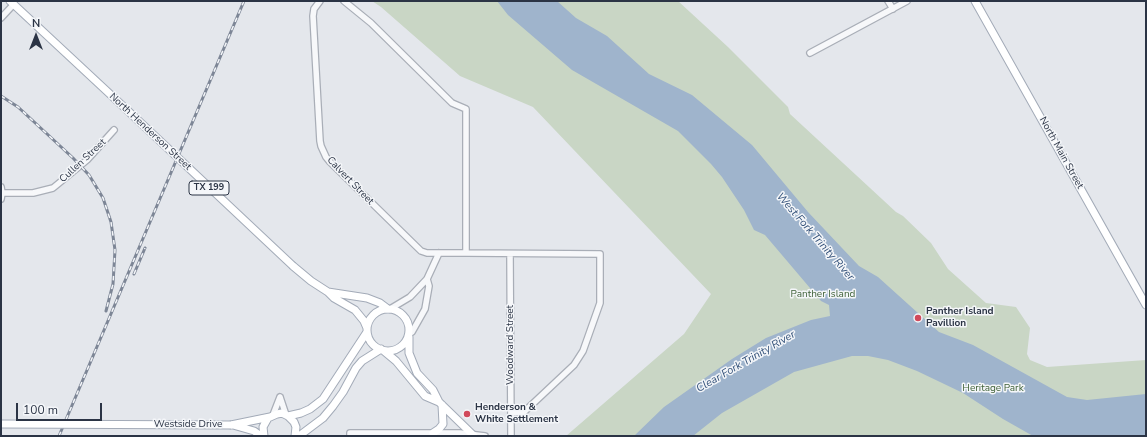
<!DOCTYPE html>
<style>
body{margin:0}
#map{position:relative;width:1147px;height:437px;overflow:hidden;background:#e4e7ec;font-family:"Nunito Sans",sans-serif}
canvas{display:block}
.frame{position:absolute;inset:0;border:2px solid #2b3445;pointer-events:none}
.north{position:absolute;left:16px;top:16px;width:40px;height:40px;-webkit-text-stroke:3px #f4f6f9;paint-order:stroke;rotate:0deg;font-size:11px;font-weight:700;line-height:16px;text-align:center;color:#2b3445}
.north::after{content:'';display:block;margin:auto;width:14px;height:18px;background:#2b3445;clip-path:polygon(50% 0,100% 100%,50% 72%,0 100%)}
.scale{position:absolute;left:16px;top:403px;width:86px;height:18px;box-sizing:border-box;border:2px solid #2b3445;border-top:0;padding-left:5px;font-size:12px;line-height:14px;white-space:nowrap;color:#2b3445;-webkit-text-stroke:3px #f4f6f9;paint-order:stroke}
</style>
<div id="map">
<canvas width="1147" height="437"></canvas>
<div class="frame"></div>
<div class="north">N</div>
<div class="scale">100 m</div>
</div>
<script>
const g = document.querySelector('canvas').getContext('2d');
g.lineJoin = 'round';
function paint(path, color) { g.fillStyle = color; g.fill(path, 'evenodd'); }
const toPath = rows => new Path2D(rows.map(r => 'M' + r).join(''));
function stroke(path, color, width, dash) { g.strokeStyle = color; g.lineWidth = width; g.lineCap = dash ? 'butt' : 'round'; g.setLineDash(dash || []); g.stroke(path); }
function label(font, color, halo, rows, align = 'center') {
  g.font = font + ' "Nunito Sans",sans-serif'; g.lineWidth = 3; g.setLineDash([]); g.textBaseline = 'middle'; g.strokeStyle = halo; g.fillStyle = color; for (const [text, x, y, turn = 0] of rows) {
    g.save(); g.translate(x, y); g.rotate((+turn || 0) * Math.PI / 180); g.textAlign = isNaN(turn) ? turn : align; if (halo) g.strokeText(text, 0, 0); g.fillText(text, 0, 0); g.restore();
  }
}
const green = toPath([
 [372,1,678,1,728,47,788,107,790,114,896,212,903,216,931,243,948,269,986,303,1016,307,1030,328,1027,354,1030,360,1047,367,1146,360,1146,436,566,436,684,334,711,294,533,107,460,76,381,7]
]);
const water = toPath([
 [497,1,557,1,576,18,607,36,649,74,692,95,752,145,808,212,859,266,878,277,939,332,973,345,1067,397,1087,400,1146,394,1146,436,1033,436,1003,419,963,393,917,371,888,360,868,356,852,356,794,372,722,413,693,436,634,436,664,407,732,359,766,338,811,320,830,316,829,305,821,301,765,235,754,230,744,210,722,177,711,164,678,131,572,70,508,15]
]);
const minor = toPath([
 [320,1,314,9,313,16,320,141,321,146,326,157,330,162,421,251,427,253,466,253,466,109,452,103,371,23,344,1],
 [888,1,893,9],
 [1,18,14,4],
 [810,53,907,1],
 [1,187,2,193,1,199],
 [2,193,33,193,53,188,87,160,114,130],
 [466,253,600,254,600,303,583,351,574,365,524,412,511,413],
 [510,254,511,436],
 [390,309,410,297,427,279,439,253],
 [409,334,412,332,425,309,429,286,427,279],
 [280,397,286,415],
 [273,415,280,397],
 [350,436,350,433,460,433,485,436]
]);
const major = toPath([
 [10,1,126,109],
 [975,1,1146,305],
 [293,266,311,281,328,292,334,298,355,310,364,321,367,328],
 [328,292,367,298,380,303,388,309],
 '367 330a21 21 0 1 1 42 0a21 21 0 1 1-42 0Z',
 [409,337,409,353,417,373,433,390,439,402,474,436],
 [384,351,396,361,425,396,439,402],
 [288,416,301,413,310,409,323,399,367,332],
 [231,425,270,417],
 [233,425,254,431,261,436],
 [433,433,439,429,443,424,442,405],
 [264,436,263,427,268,418,277,414,282,413,288,416,294,422,296,427,295,436],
 [299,436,323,418,333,406,343,392,356,368,362,361,381,349]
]);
const rail = toPath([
 [1,96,18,107,73,158,89,175,103,198,111,222,115,250,113,284,106,311],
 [134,274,145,248],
 [59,436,244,1]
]);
const majorBridge = toPath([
 [126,109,293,266],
 [1,424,231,425]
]);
const markers = [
 [918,318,4,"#d1495b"],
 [467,414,4,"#d1495b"]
];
const shields = [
 [209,188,40]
];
const shieldNames = [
 ["TX 199",209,188]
];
const streetNames = [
 ["North Henderson Street",150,132,43],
 ["North Main Street",1061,153,61],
 ["Cullen Street",83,161,-43],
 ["Calvert Street",350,181,46],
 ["Woodward Street",511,345,-90],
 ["Westside Drive",188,425]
];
const parkNames = [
 ["Panther Island",823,295],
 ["Heritage Park",993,389]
];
const poiNames = [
 ["Panther Island",926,312],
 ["Pavillion",926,324],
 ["Henderson &",475,408],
 ["White Settlement",475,420]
];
const waterNames = [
 ["West Fork Trinity River",815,237,49],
 ["Clear Fork Trinity River",746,362,-30]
];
paint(green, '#c9d6c5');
paint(water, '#9fb4cc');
stroke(minor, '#a9aeb7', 8);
stroke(major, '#a3abb8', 9);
stroke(minor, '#f7f8fa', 5.5);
stroke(major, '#fff', 7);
stroke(rail, '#7d8696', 3);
stroke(rail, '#f4f6f9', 1.5, [4.5]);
stroke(majorBridge, '#a3abb8', 9, []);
stroke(majorBridge, '#fff', 7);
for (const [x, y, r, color] of markers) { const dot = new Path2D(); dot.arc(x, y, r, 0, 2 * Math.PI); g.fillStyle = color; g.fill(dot); stroke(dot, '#f4f6f9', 1.5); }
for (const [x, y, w] of shields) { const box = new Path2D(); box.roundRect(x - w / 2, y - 7, w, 14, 3); g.fillStyle = '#f4f6f9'; g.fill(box); stroke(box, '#2b3445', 1); }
label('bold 9px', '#2b3445', null, shieldNames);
label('10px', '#2b3445', '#f4f6f9', streetNames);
label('10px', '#3f6138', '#f4f6f9', parkNames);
label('bold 10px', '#2b3445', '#f4f6f9', poiNames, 'left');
label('italic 11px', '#34527a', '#f4f6f9', waterNames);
</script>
